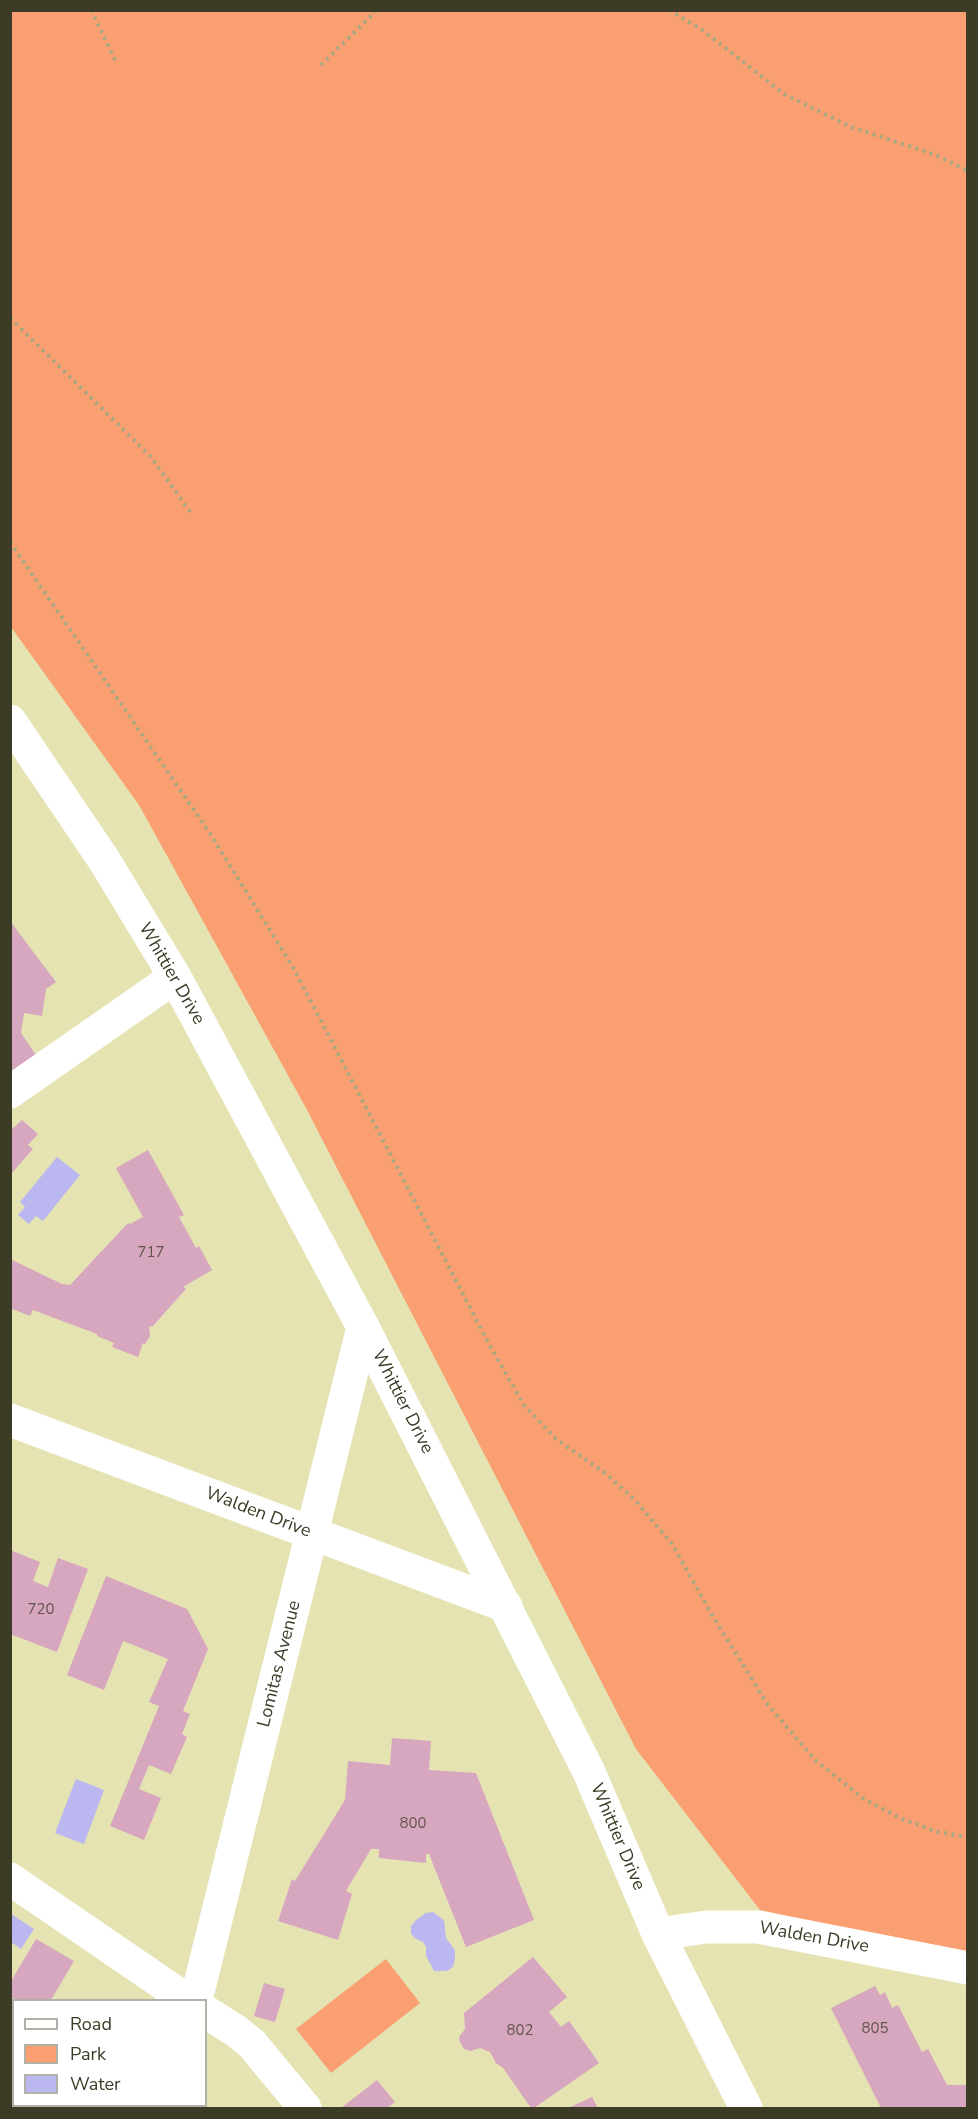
<!DOCTYPE html>
<style>
body{margin:0}
#map{position:relative;width:978px;height:2119px;overflow:hidden;background:#e4e3b1;font-family:"Nunito Sans",sans-serif}
canvas{display:block}
.frame{position:absolute;inset:0;border:12px solid #3b3b26;pointer-events:none}
.legend{position:absolute;left:12px;top:1999px;width:195px;height:108px;box-sizing:border-box;background:#fff;border:2px solid #b1b1a8;margin:0;padding:8px 10px;list-style:none;font-size:18px;color:#3b3b26}
.legend li{display:flex;align-items:center;gap:12px;height:30px}
.legend b{width:30px;border:2px solid #b1b1a8}
</style>
<div id="map">
<canvas width="978" height="2119"></canvas>
<div class="frame"></div>
<ul class="legend">
<li><b style="height:8px;background:#fff"></b>Road</li>
<li><b style="height:16px;background:#fa9f72"></b>Park</li>
<li><b style="height:16px;background:#bab7f1"></b>Water</li>
</ul>
</div>
<script>
const g = document.querySelector('canvas').getContext('2d');
g.lineJoin = 'round';
function paint(path, color) { g.fillStyle = color; g.fill(path, 'evenodd'); }
const toPath = rows => new Path2D(rows.map(r => 'M' + r).join(''));
function stroke(path, color, width, dash) { g.strokeStyle = color; g.lineWidth = width; g.lineCap = dash ? 'butt' : 'round'; g.setLineDash(dash || []); g.stroke(path); }
function label(font, color, halo, rows, align = 'center') {
  g.font = font + ' "Nunito Sans",sans-serif'; g.lineWidth = 4.5; g.setLineDash([]); g.textBaseline = 'middle'; g.strokeStyle = halo; g.fillStyle = color; for (const [text, x, y, turn = 0] of rows) {
    g.save(); g.translate(x, y); g.rotate((+turn || 0) * Math.PI / 180); g.textAlign = isNaN(turn) ? turn : align; if (halo) g.strokeText(text, 0, 0); g.fillText(text, 0, 0); g.restore();
  }
}
const green = toPath([
 [11,11,967,11,967,1958,760,1910,636,1749,306,1108,139,805,11,627],
 [386,1959,420,2003,331,2073,296,2029]
]);
const water = toPath([
 [57,1157,80,1175,43,1221,36,1216,29,1224,18,1215,25,1207,20,1202],
 [76,1779,104,1790,84,1844,55,1833],
 [433,1912,444,1920,446,1938,455,1950,455,1959,453,1967,447,1971,434,1971,426,1956,426,1947,423,1942,416,1939,411,1934,411,1926,416,1920,426,1913],
 [10,1913,34,1929,21,1949,11,1942]
]);
const building = toPath([
 [10,921,56,982,46,989,42,1016,24,1013,21,1033,38,1058,10,1077],
 [22,1120,38,1134,28,1145,33,1149,10,1175,10,1131],
 [148,1150,184,1215,179,1217,196,1248,199,1246,212,1270,183,1287,186,1289,152,1327,149,1326,150,1336,145,1344,143,1343,138,1357,112,1347,114,1343,97,1336,97,1334,33,1310,30,1316,10,1308,10,1259,62,1284,70,1285,128,1223,130,1224,143,1217,116,1168],
 [10,1550,40,1562,33,1581,48,1587,58,1558,88,1569,57,1652,10,1634],
 [106,1576,187,1609,208,1649,183,1711,190,1714,182,1734,187,1737,171,1774,149,1765,139,1789,161,1798,144,1840,110,1826,159,1706,149,1702,168,1659,123,1641,104,1690,67,1675],
 [392,1738,431,1741,429,1770,476,1773,534,1920,466,1947,429,1854,426,1854,426,1863,379,1858,379,1849,371,1849,346,1891,352,1894,338,1940,278,1921,292,1879,295,1881,345,1800,348,1761,390,1765],
 [36,1939,74,1961,51,2000,17,2000,10,1997,10,1983],
 [533,1957,567,1997,549,2012,561,2027,569,2021,599,2063,534,2108,531,2108,503,2068,496,2063,490,2052,480,2048,471,2051,464,2049,460,2042,459,2037,465,2029,464,2013],
 [264,1983,285,1989,275,2022,254,2016],
 [875,1986,880,1995,885,1992,892,2008,898,2005,922,2052,928,2049,947,2085,968,2085,968,2108,881,2108,831,2008],
 [377,2080,395,2102,387,2108,341,2108],
 [592,2097,598,2108,568,2108]
]);
const path = toPath([
 [91,10,117,64],
 [669,10,701,29,784,94,851,127,936,155,968,171],
 [321,65,377,10],
 [10,318,151,457,191,513],
 [10,542,209,832,294,969,491,1348,524,1405,556,1439,605,1473,635,1500,672,1544,712,1615,768,1705,815,1760,864,1799,902,1819,938,1832,968,1837]
]);
const minor = toPath([
 [10,721,104,860,175,977,363,1327,589,1772,658,1934,746,2108],
 [10,1092,175,977],
 [10,1420,506,1606],
 [10,1879,187,2000],
 [658,1934,706,1927,758,1927,968,1968],
 [196,2000,363,1327],
 [206,2012,236,2031,252,2044,305,2108],
 [169,2108,170,2106]
]);
const numberNames = [
 ["717",151,1253],
 ["720",41,1610],
 ["800",413,1824],
 ["805",875,2029],
 ["802",520,2031]
];
const streetNames = [
 ["Whittier Drive",171,974,60],
 ["Whittier Drive",402,1402,63],
 ["Walden Drive",258,1513,21],
 ["Lomitas Avenue",280,1664,-76],
 ["Whittier Drive",617,1837,67],
 ["Walden Drive",814,1938,10]
];
paint(green, '#fa9f72');
paint(water, '#bab7f1');
paint(building, '#d7a6bf');
stroke(path, '#a9a880', 4, [3, 4.5]);
stroke(minor, '#fff', 33);
label('15px', '#62564c', null, numberNames);
label('18px', '#3b3b26', '#fff', streetNames);
</script>
